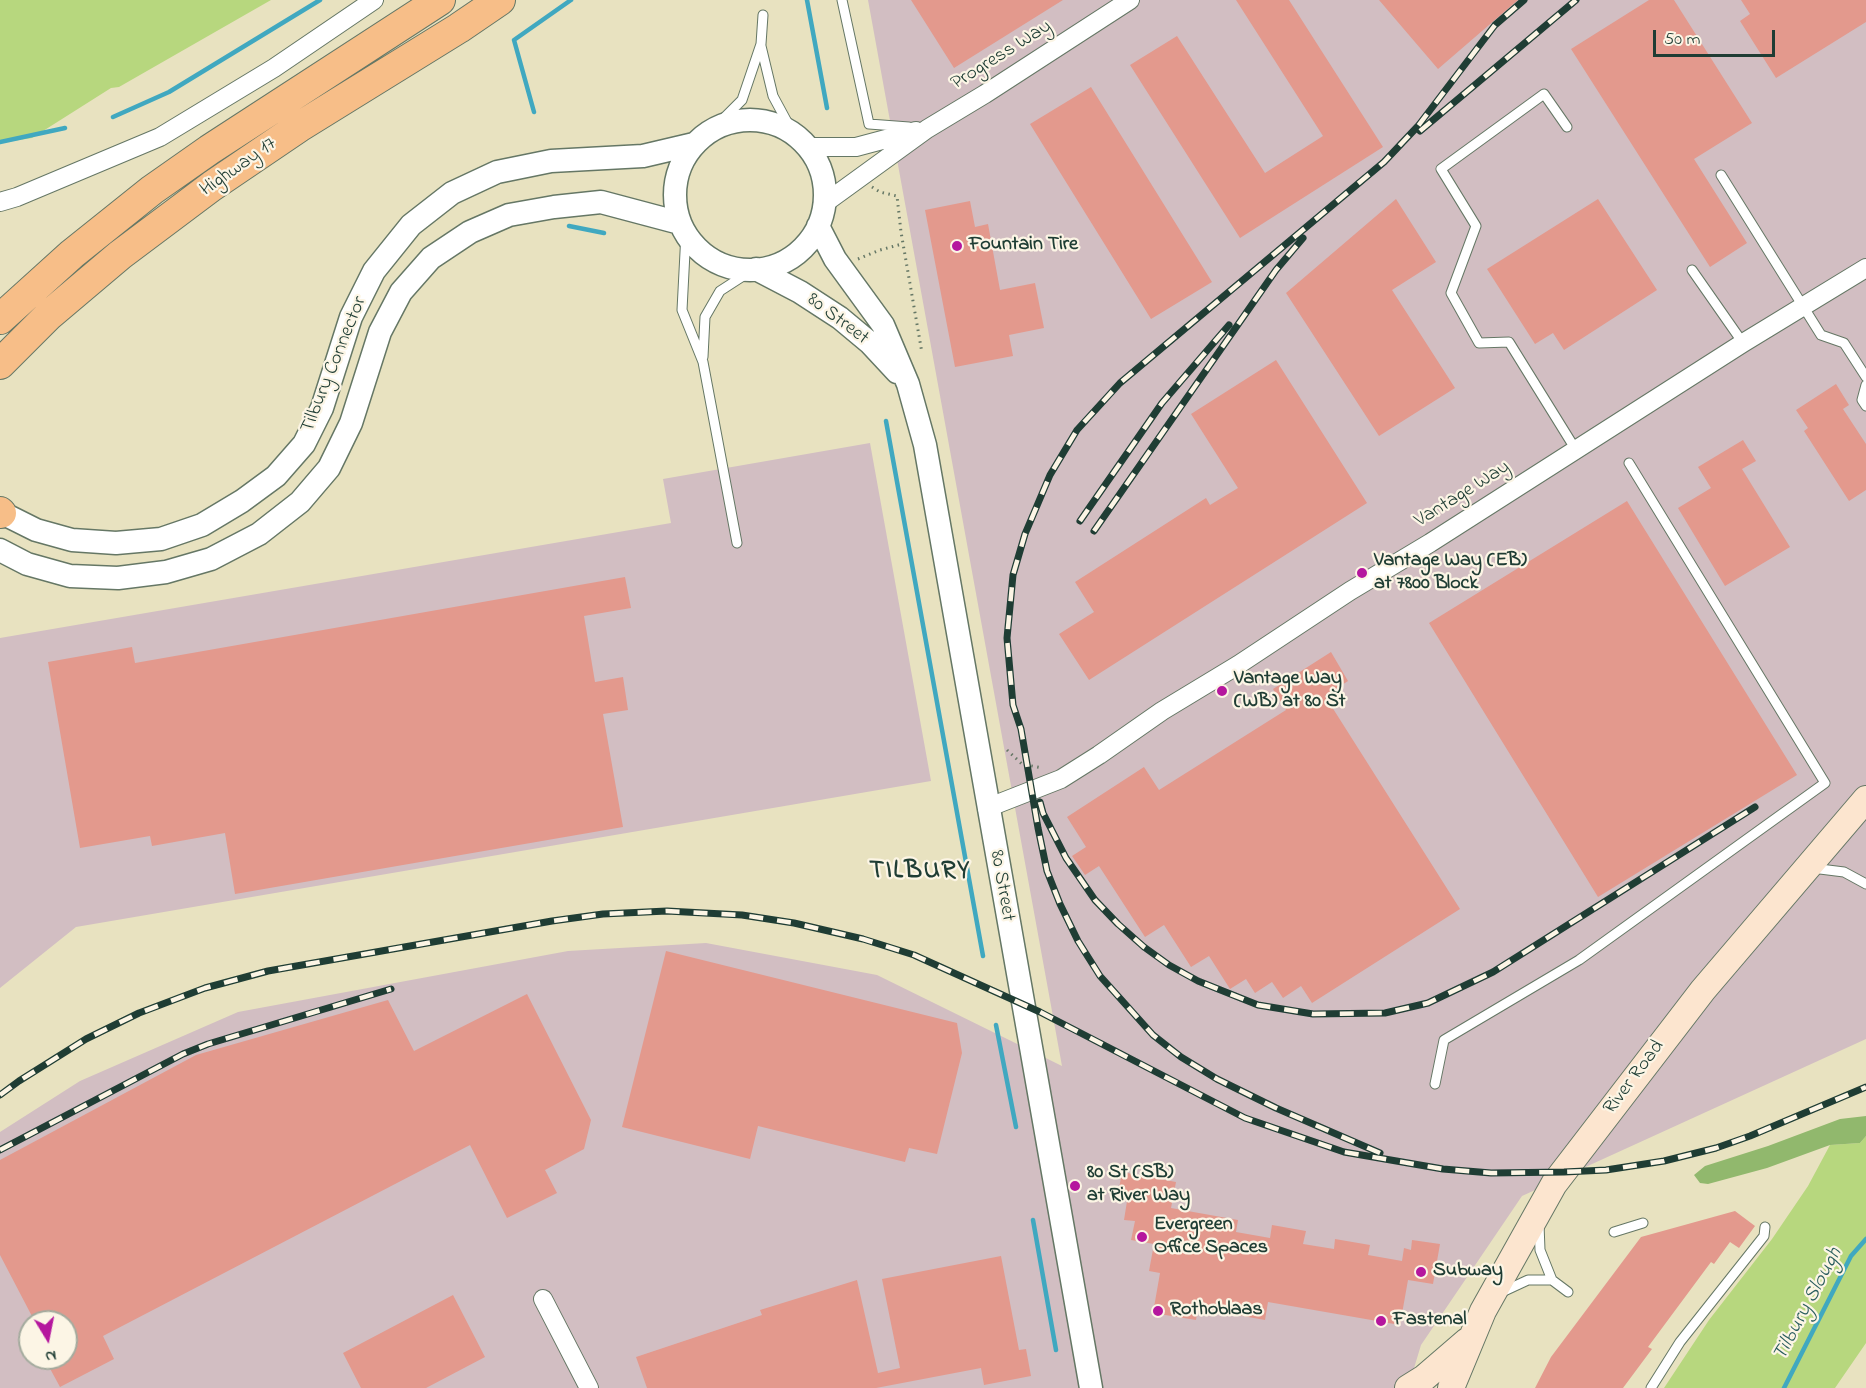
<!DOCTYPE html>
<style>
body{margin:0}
#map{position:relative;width:1866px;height:1388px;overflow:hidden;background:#e8e2c0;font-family:"Indie Flower",sans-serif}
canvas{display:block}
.north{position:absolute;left:18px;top:1310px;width:60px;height:60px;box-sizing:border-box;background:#fcf5e5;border:2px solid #a4ab9e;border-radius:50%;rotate:170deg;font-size:16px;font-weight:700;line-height:24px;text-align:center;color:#1f3d34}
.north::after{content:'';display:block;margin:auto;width:21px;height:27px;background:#b5179e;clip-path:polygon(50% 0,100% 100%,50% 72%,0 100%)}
.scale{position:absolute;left:1653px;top:30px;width:122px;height:27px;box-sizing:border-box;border:3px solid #1f3d34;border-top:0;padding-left:8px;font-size:18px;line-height:21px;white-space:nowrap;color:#1f3d34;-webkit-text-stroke:4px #fcf5e5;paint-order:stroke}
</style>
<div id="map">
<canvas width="1866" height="1388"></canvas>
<div class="north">N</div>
<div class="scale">50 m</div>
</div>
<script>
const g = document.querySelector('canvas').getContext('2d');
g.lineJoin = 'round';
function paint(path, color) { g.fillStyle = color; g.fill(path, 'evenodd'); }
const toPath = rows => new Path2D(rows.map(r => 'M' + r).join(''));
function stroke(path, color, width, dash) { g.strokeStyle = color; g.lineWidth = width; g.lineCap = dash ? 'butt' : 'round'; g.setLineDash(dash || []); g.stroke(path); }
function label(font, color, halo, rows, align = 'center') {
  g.font = font + ' "Indie Flower",sans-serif'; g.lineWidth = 4.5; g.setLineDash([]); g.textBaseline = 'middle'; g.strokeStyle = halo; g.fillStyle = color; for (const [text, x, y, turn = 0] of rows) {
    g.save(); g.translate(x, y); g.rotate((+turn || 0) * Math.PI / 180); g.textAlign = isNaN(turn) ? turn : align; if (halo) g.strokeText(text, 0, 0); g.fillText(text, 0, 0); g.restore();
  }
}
const industrial = toPath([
 [868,0,1866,0,1866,1039,1522,1196,1421,1345,1408,1388,0,1388,0,1132,80,1081,238,1012,568,951,706,943,877,975,1062,1066],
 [30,1322,66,1322,66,1358,30,1358],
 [870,443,931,781,76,927,0,988,0,638,671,523,663,479]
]);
const green = toPath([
 [0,0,271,0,119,87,111,88,32,138,0,143],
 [1866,1136,1866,1343,1835,1388,1664,1388,1709,1320,1772,1239,1808,1186,1830,1145,1860,1143]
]);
const forest = toPath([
 [1866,1116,1866,1136,1860,1143,1830,1145,1767,1168,1708,1184,1700,1183,1694,1175,1705,1166,1768,1146,1840,1119]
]);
const stream = toPath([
 [807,0,827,108],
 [534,112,514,40,571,0],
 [113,117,169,92,320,0],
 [0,142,65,128],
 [569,226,604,233],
 [886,421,983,956],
 [996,1025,1016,1127],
 [1033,1220,1056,1350],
 [1784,1388,1851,1256,1866,1239]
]);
const building = toPath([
 [911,0,1063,0,954,68],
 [1236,0,1289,0,1383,147,1240,238,1130,65,1177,36,1265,173,1323,136],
 [1379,0,1518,0,1438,69],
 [1649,0,1674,0,1752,123,1694,159,1747,243,1710,267,1571,49],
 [1741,0,1866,0,1866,22,1776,78,1740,21,1750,14],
 [1091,87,1212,282,1151,319,1030,124],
 [1396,199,1436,262,1392,290,1455,388,1379,436,1286,293],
 [1598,199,1657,290,1564,350,1553,333,1535,344,1487,269],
 [970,201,975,227,988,224,1000,290,1035,283,1044,328,1009,335,1013,356,955,367,925,210],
 [1276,360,1367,503,1089,680,1059,634,1094,612,1075,582,1206,498,1210,505,1238,488,1191,414],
 [1836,384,1849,405,1843,409,1866,444,1866,490,1849,501,1804,431,1808,428,1796,410],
 [1743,440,1756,461,1742,469,1790,547,1725,586,1678,508,1711,488,1698,467],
 [1627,501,1797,775,1598,897,1429,623],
 [625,577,631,608,584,616,595,682,623,677,628,710,603,714,623,827,235,894,225,833,152,846,150,836,80,848,48,662,132,647,135,663],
 [1331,652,1348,681,1325,696,1460,909,1312,1003,1301,986,1283,998,1272,982,1255,993,1246,979,1230,989,1209,956,1191,967,1164,925,1145,937,1099,866,1085,875,1072,856,1086,847,1067,817,1144,767,1159,790,1286,710,1273,689],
 [666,951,957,1023,962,1053,937,1154,909,1148,905,1162,758,1126,750,1159,622,1127],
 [527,994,591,1120,584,1149,545,1170,557,1193,507,1218,470,1145,103,1336,114,1359,60,1387,47,1363,56,1358,66,1358,66,1322,35,1322,0,1255,0,1160,196,1055,388,1000,414,1051],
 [1122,1172,1176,1182,1171,1208,1238,1220,1236,1232,1270,1238,1272,1225,1306,1231,1303,1244,1334,1249,1335,1239,1370,1245,1368,1255,1402,1261,1404,1248,1411,1250,1412,1240,1440,1244,1433,1284,1408,1280,1400,1325,1268,1302,1265,1320,1198,1308,1196,1320,1153,1313,1160,1273,1149,1271,1154,1244,1131,1240,1135,1221,1124,1220,1128,1195,1118,1194],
 [1735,1211,1755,1226,1739,1248,1730,1242,1714,1264,1711,1262,1648,1347,1652,1349,1623,1388,1535,1388,1551,1357,1641,1237],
 [1001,1256,1019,1350,1026,1349,1031,1376,984,1385,981,1368,876,1388,647,1388,636,1357,762,1315,760,1310,857,1280,878,1373,900,1368,882,1279],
 [453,1295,485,1357,426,1388,361,1388,343,1353]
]);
const path = toPath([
 [872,187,880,192,897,196,901,232,922,353],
 [858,259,880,250,902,244],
 [1007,750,1022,764,1042,768]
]);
const service = toPath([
 [842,0,869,124,909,127],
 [761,46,773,96,793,133],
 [1567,127,1544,94,1441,169,1476,226,1451,293,1479,343,1509,342,1576,450],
 [710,132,742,100,761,44,763,15],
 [1721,175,1821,335,1844,343,1866,377],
 [686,233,682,310,703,362,737,543],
 [1692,270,1743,343],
 [703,357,705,317,720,291,754,269],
 [1866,385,1862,400,1866,406],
 [1812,868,1844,872,1866,884],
 [1435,1084,1444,1040,1579,960,1825,783,1629,463],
 [1539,1224,1540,1250,1552,1280,1568,1292],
 [1614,1232,1643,1223],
 [1500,1293,1528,1280,1552,1280],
 [1651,1388,1680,1342,1764,1236,1765,1227]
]);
const minor = toPath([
 [808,147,856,147,916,131],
 [0,202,17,197,160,137,274,68,374,0],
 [825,203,927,129,985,94,1130,0],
 [987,808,1061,779,1099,755,1162,711,1238,665,1350,591,1430,543,1743,343,1866,268],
 [543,1299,589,1388]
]);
const tertiary = toPath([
 '675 195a75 75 0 1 1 150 0a75 75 0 1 1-150 0Z',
 [818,226,835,259,883,325,908,384,925,445,1091,1388],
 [756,269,800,292,840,318,870,343,897,372],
 [0,512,36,530,72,540,116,543,161,539,202,525,242,501,276,476,304,444,322,408,351,317,374,271,411,225,452,193,497,172,551,161,643,156,694,144],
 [0,550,27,564,70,576,118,578,166,572,211,559,259,534,300,502,329,468,351,423,380,332,401,292,431,258,470,232,509,215,554,207,601,202,680,223]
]);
const secondary = toPath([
 [1408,1388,1424,1378,1467,1341],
 [1451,1388,1483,1311,1554,1184,1703,990,1866,799]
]);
const trunk = toPath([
 [0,319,72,254,152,190,209,150,440,0],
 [0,364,49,315,120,255,212,186,299,127,459,28,500,0],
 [0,512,1,513]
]);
const rail = toPath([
 [1420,131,1576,0],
 [1080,521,1162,403,1229,325],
 [1094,531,1276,270,1303,238],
 [1040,802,1043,813,1066,858,1095,900,1118,924,1144,947,1169,965,1198,981,1258,1005,1313,1014,1385,1013,1428,1003,1493,972,1755,807],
 [0,1095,19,1081,86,1039,139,1013,205,988,268,971,552,921,603,914,667,911,742,915,794,923,863,939,914,955,1040,1012,1245,1118,1344,1152,1443,1169,1491,1173,1564,1172,1606,1170,1664,1161,1716,1148,1750,1136,1866,1087],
 [0,1150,183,1054,208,1044,391,989],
 [1380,1153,1276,1108,1217,1079,1181,1057,1153,1035,1100,976,1078,941,1060,904,1047,871,1038,828,1021,729,1013,705,1007,638,1013,575,1025,534,1050,475,1077,430,1120,383,1384,162,1418,126,1495,25,1524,0]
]);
const markers = [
 [957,246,6,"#b5179e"],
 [1362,573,6,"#b5179e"],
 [1222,691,6,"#b5179e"],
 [1075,1186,6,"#b5179e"],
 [1142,1237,6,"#b5179e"],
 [1421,1272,6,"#b5179e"],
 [1158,1311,6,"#b5179e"],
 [1381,1321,6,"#b5179e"]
];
const streetNames = [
 ["Progress Way",1002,56,-32],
 ["Highway 17",239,168,-35],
 ["80 Street",837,320,37],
 ["Tilbury Connector",335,365,-68],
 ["Vantage Way",1463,495,-32],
 ["80 Street",1001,886,80],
 ["River Road",1635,1078,-53]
];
const poiNames = [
 ["Fountain Tire",969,246],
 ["Vantage Way (EB)",1374,562],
 ["at 7800 Block",1374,585],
 ["Vantage Way",1234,680],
 ["(WB) at 80 St",1234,703],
 ["80 St (SB)",1087,1174],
 ["at River Way",1087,1197],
 ["Evergreen",1154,1226],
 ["Office Spaces",1154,1249],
 ["Subway",1433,1272],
 ["Rothoblaas",1170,1311],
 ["Fastenal",1393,1321]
];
const waterNames = [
 ["Tilbury Slough",1809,1305,-62]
];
const districtNames = [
 ["TILBURY",920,873]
];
paint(industrial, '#d2bec2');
paint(green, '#b7d77e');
paint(forest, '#91b86d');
stroke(stream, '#40a8c0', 4.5);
paint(building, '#e3998d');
stroke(service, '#657765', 11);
stroke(minor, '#657765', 20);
stroke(tertiary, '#657765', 25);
stroke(secondary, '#657765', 28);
stroke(trunk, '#657765', 32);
stroke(path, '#657765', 3, [1.5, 4.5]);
stroke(service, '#fff', 9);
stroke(minor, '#fff', 18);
stroke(tertiary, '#fff', 22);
stroke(secondary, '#fce5cf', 26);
stroke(trunk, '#f7be88', 30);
stroke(rail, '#1f3d34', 7);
stroke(rail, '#fcf5e5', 4.5, [14]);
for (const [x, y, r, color] of markers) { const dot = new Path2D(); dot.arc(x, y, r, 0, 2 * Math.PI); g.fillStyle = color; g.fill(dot); stroke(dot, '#fcf5e5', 2); }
label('20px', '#1f3d34', '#fcf5e5', streetNames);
label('bold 20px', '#1f3d34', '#fcf5e5', poiNames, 'left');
label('italic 21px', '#295d5e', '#fcf5e5', waterNames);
g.letterSpacing = '1.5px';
label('bold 26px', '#1f3d34', '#fcf5e5', districtNames);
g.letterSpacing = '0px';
</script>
